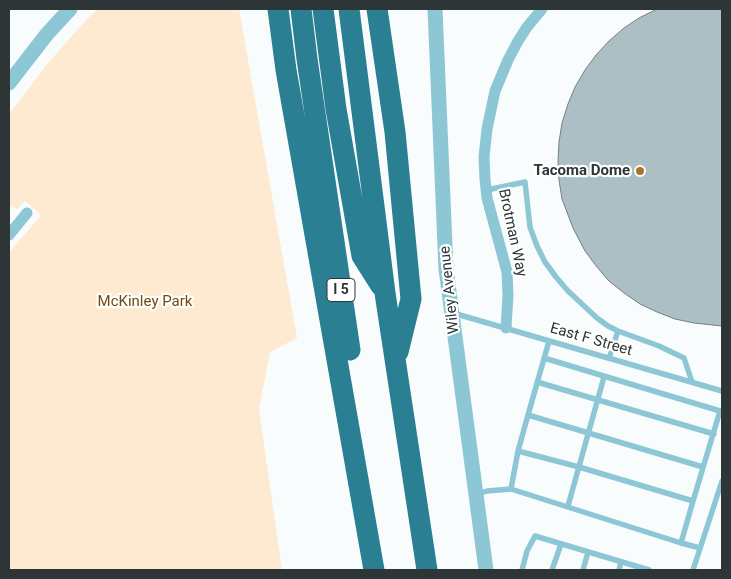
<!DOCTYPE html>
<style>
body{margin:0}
#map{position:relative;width:731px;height:579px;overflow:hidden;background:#f8fcfd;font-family:Roboto,sans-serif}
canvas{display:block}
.frame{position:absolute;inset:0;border:10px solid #2d3537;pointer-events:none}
</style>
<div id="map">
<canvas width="731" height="579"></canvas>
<div class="frame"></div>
</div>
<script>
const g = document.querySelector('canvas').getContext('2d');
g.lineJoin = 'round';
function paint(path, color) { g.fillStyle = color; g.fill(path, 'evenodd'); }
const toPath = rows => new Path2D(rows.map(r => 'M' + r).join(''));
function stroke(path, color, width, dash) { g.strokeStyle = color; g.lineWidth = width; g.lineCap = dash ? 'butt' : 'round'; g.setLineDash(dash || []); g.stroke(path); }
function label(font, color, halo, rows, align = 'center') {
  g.font = font + ' Roboto,sans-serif'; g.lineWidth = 4.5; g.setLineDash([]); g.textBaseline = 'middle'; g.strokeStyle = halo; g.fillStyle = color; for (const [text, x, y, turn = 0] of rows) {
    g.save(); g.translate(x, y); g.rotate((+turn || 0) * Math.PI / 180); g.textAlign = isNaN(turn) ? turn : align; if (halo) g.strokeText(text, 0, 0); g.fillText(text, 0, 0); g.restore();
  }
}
const green = toPath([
 [98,9,239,9,297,338,270,352,259,410,282,570,9,570,9,253,41,215,25,201,17,209,9,206,9,114,48,63,86,20]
]);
const building = toPath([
 [657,9,722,9,722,326,694,323,675,319,657,312,640,304,624,293,609,281,597,267,585,251,573,228,562,199,559,180,558,161,559,142,562,123,568,104,575,87,585,70,596,55,609,41,624,28,639,18,657,9]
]);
const service = toPath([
 [487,190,525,182,530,227,537,246,545,262,556,277,568,291,597,318,608,326,618,331,659,346,684,358,692,382],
 [453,313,722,391],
 [544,358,720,411,693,501,681,543],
 [609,358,618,331],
 [537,382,714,434],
 [528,415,703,467],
 [518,451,579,467,693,501],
 [511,489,518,451,528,415,549,341],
 [478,494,487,491,511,489,681,543,700,548],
 [568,506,604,377],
 [522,570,527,551,535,536,649,570],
 [552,570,561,544],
 [583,570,588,552],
 [619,570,621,562],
 [693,570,722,481]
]);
const minor = toPath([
 [9,235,27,213],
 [506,328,508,295,507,272,487,198,485,179,484,157,487,129,495,91,508,60,518,41,527,27,542,9]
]);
const tertiary = toPath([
 [435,9,446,269,486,570],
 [9,83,47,34,70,9]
]);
const motorway = toPath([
 [278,9,286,70,374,570],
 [301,9,307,59,350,350],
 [323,9,336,109,362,256,381,286],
 [349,9,385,293,427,570],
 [377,9,395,132,411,299,398,352]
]);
const markers = [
 [640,171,5,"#a7742b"]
];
const shields = [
 [341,290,28]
];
const shieldNames = [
 ["I 5",341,290]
];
const poiNames = [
 ["Tacoma Dome",630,171]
];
const streetNames = [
 ["Brotman Way",512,233,78],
 ["Wiley Avenue",450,290,-96],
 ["East F Street",591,340,16]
];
const parkNames = [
 ["McKinley Park",145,302]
];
paint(green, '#feead1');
paint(building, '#acbfc4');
stroke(building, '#6f8185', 1);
stroke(service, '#8dc7d5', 5.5);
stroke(minor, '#8dc7d5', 11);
stroke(tertiary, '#8dc7d5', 15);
stroke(motorway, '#2a7f92', 21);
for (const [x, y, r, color] of markers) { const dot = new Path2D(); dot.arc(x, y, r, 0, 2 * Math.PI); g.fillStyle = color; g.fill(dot); stroke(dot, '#fff', 2); }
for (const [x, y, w] of shields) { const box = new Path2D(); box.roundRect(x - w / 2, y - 11.5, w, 23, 4); g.fillStyle = '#fff'; g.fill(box); stroke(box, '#2d3537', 1); }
label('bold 14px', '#2d3537', null, shieldNames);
label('bold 15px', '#2d3537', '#fff', poiNames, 'right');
label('15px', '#2d3537', '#fff', streetNames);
label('15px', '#724b0f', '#fff', parkNames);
</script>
